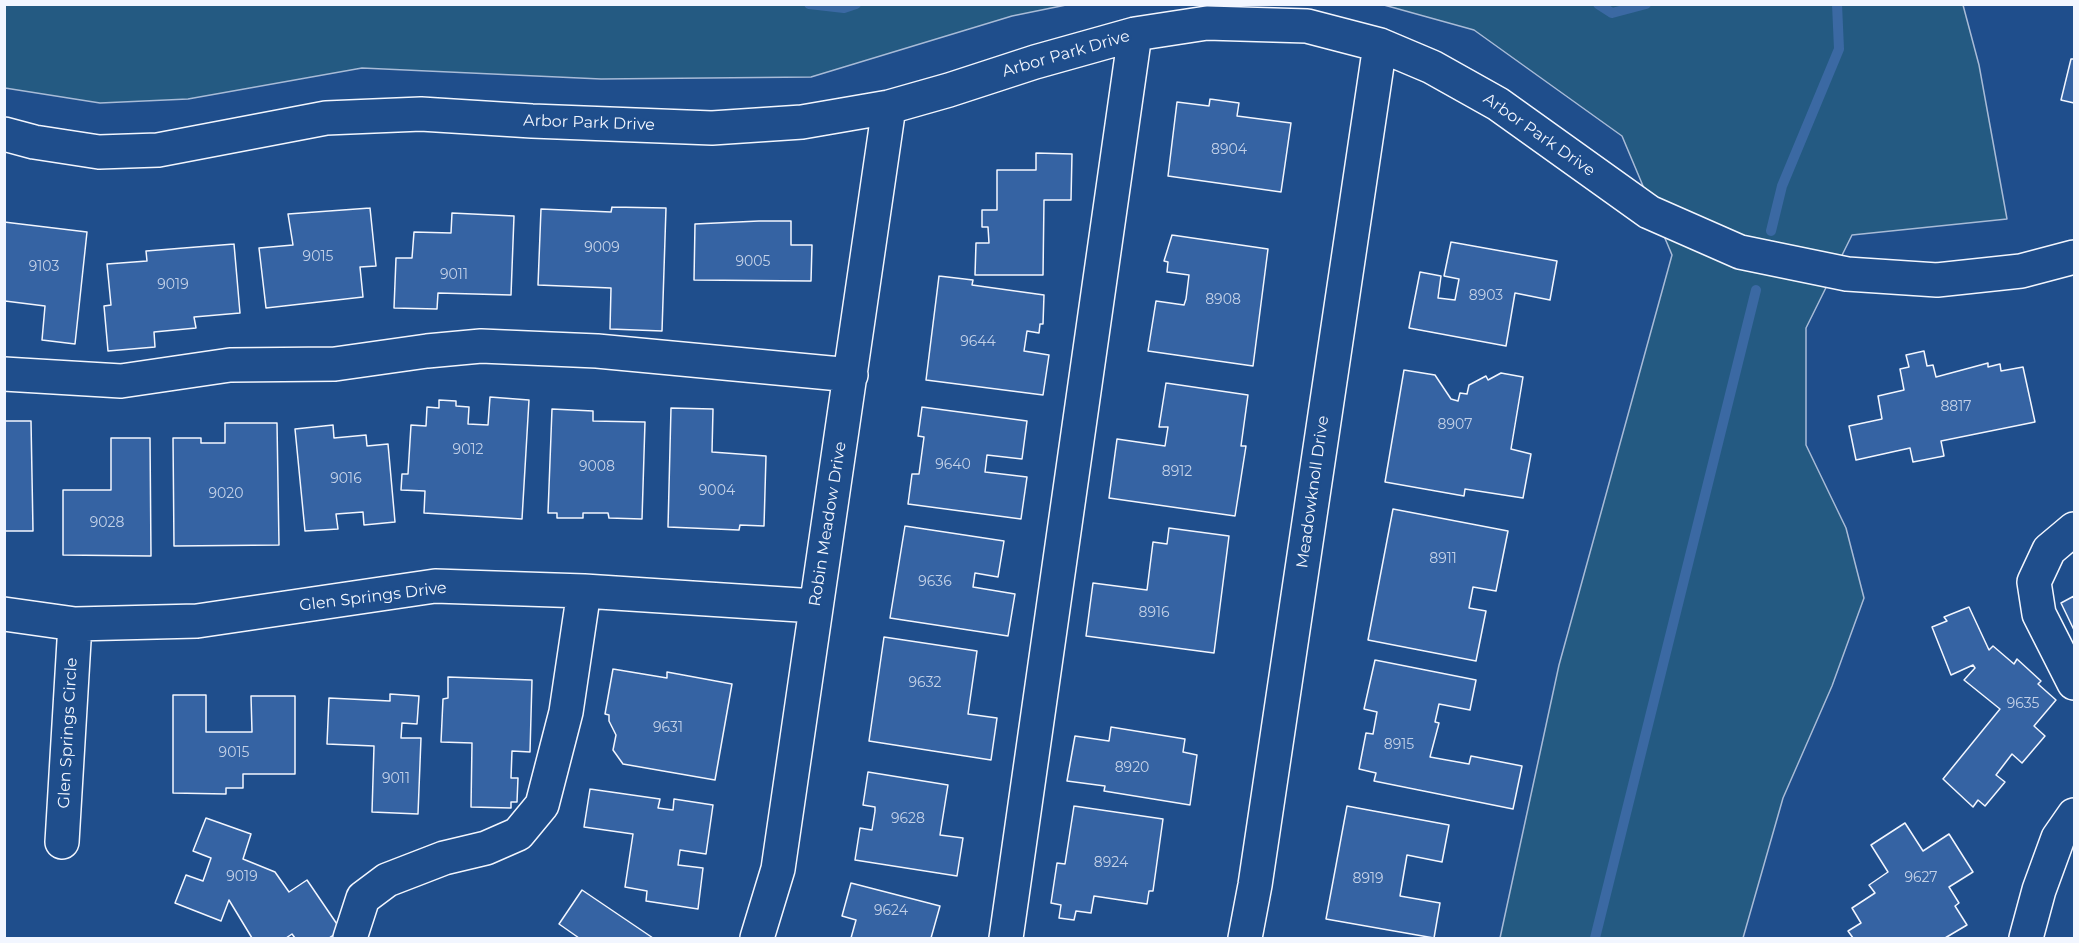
<!DOCTYPE html>
<style>
body{margin:0}
#map{position:relative;width:2079px;height:943px;overflow:hidden;background:#1f4e8c;font-family:Montserrat,sans-serif}
canvas{display:block}
.frame{position:absolute;inset:0;border:6px solid #f2f6ff;pointer-events:none}
</style>
<div id="map">
<canvas width="2079" height="943"></canvas>
<div class="frame"></div>
</div>
<script>
const g = document.querySelector('canvas').getContext('2d');
g.lineJoin = 'round';
function paint(path, color) { g.fillStyle = color; g.fill(path, 'evenodd'); }
const toPath = rows => new Path2D(rows.map(r => 'M' + r).join(''));
function stroke(path, color, width, dash) { g.strokeStyle = color; g.lineWidth = width; g.lineCap = dash ? 'butt' : 'round'; g.setLineDash(dash || []); g.stroke(path); }
function label(font, color, halo, rows, align = 'center') {
  g.font = font + ' Montserrat,sans-serif'; g.lineWidth = 4.5; g.setLineDash([]); g.textBaseline = 'middle'; g.strokeStyle = halo; g.fillStyle = color; for (const [text, x, y, turn = 0] of rows) {
    g.save(); g.translate(x, y); g.rotate((+turn || 0) * Math.PI / 180); g.textAlign = isNaN(turn) ? turn : align; if (halo) g.strokeText(text, 0, 0); g.fillText(text, 0, 0); g.restore();
  }
}
const green = toPath([
 [4,5,5,4,1066,5,1012,16,811,77,601,79,362,68,188,99,100,103,5,88,4,5],
 [1384,5,1963,5,1979,65,2007,219,1852,235,1806,328,1806,445,1846,528,1864,598,1832,686,1783,798,1743,938,1500,938,1559,665,1672,255,1622,136,1474,30,1384,5]
]);
const stream = toPath([
 [809,4,844,8,856,4],
 [1598,4,1612,13,1646,4],
 [1771,231,1782,186,1839,49,1837,4],
 [1595,938,1756,290]
]);
const building = toPath([
 [2071,59,2074,59,2074,103,2061,100,2071,59],
 [1210,99,1239,103,1237,116,1291,123,1281,192,1168,176,1177,102,1209,106,1210,99],
 [1036,153,1072,154,1071,200,1044,200,1043,275,975,275,976,243,989,243,988,227,982,227,982,210,997,210,997,170,1036,170,1036,153],
 [612,207,666,208,662,331,610,329,611,288,538,285,541,209,611,212,612,207],
 [370,208,376,266,360,267,363,297,266,308,259,248,293,245,288,214,370,208],
 [452,213,514,216,511,295,438,293,437,309,394,308,396,258,412,258,414,232,451,233,452,213],
 [759,221,791,221,791,245,812,245,811,281,694,280,695,224,759,221],
 [4,222,87,232,75,344,42,340,45,306,5,301,4,304,4,222],
 [1172,235,1268,249,1253,366,1148,351,1156,301,1184,305,1186,299,1189,275,1167,272,1168,262,1164,261,1172,235],
 [1451,242,1557,261,1550,300,1515,293,1506,346,1409,328,1420,272,1441,276,1438,298,1455,300,1459,279,1444,276,1451,242],
 [234,244,240,313,194,317,196,328,154,332,155,347,108,351,104,306,111,305,107,264,147,261,146,251,234,244],
 [939,276,973,280,972,285,1044,295,1043,324,1040,324,1039,333,1027,331,1024,351,1049,355,1043,395,926,380,939,276],
 [1924,351,1927,366,1933,365,1936,377,1988,363,1988,367,2000,364,2001,371,2023,367,2035,422,1941,441,1944,456,1913,462,1910,448,1856,460,1849,426,1882,419,1878,396,1904,390,1900,369,1909,367,1906,355,1924,351],
 [1404,370,1435,375,1451,399,1458,401,1460,393,1467,394,1469,385,1486,376,1488,380,1501,373,1523,377,1511,449,1531,454,1523,498,1465,489,1464,496,1385,482,1404,370],
 [1166,383,1248,395,1241,446,1246,446,1235,516,1109,498,1117,439,1165,446,1168,427,1159,427,1166,383],
 [490,397,529,400,522,519,424,513,425,491,401,490,402,474,408,474,411,425,426,426,427,407,439,408,439,400,456,401,456,406,469,407,468,424,488,425,490,397],
 [922,407,1027,421,1022,459,987,455,985,472,1027,477,1021,519,908,504,912,474,919,474,924,437,918,436,922,407],
 [671,408,713,409,712,452,766,456,764,526,740,525,739,530,668,527,671,408],
 [552,409,593,411,593,421,645,422,642,519,609,518,608,513,583,513,583,518,557,518,557,513,548,513,552,409],
 [4,421,31,421,33,531,4,531,4,421],
 [225,423,277,423,279,545,174,546,173,438,201,438,201,443,225,443,225,423],
 [333,425,334,438,366,435,367,446,388,444,395,522,364,525,363,512,336,514,338,529,305,531,295,429,333,425],
 [111,438,150,438,151,556,63,555,63,490,111,490,111,438],
 [1393,509,1508,531,1496,591,1473,587,1469,608,1486,611,1476,661,1368,640,1393,509],
 [905,526,1004,541,998,577,975,573,973,587,1015,594,1008,636,890,618,905,526],
 [1169,528,1229,536,1214,653,1086,636,1093,583,1147,590,1153,542,1167,544,1169,528],
 [2074,596,2074,630,2061,603,2074,596],
 [1969,607,1989,650,1993,646,2014,664,2017,659,2041,681,2038,684,2056,700,2034,726,2045,736,2022,763,2012,754,1996,775,2005,782,1985,806,1978,800,1973,807,1943,779,2000,709,1964,680,1975,668,1973,665,1951,675,1932,627,1947,621,1944,617,1969,607],
 [884,637,977,651,968,714,997,718,991,760,869,741,884,637],
 [1375,660,1476,680,1470,710,1439,704,1435,722,1439,723,1430,757,1469,764,1471,756,1522,766,1513,809,1374,781,1376,773,1359,769,1366,733,1373,734,1377,712,1364,709,1375,660],
 [613,669,667,678,667,672,732,684,715,780,623,764,613,750,616,735,609,721,609,715,605,714,613,669],
 [448,677,532,680,530,752,512,751,511,778,518,778,517,802,511,802,511,808,471,807,472,743,441,742,443,699,448,698,448,677],
 [390,694,419,696,417,724,402,723,401,738,421,738,418,814,372,812,374,746,327,744,329,698,390,701,390,694],
 [173,695,206,695,206,732,252,732,251,696,295,696,295,774,243,774,243,788,226,788,226,794,173,793,173,695],
 [1111,727,1185,739,1183,752,1197,755,1190,805,1104,791,1105,786,1067,781,1075,736,1109,741,1111,727],
 [868,772,948,785,940,835,963,838,957,876,855,860,860,828,872,830,875,811,875,807,863,805,868,772],
 [590,789,660,799,658,808,673,810,674,799,713,805,706,854,680,850,678,865,703,868,698,909,646,901,647,891,625,887,633,834,584,827,590,789],
 [1074,806,1163,819,1153,891,1149,891,1147,904,1094,896,1091,913,1076,911,1074,920,1059,918,1061,905,1051,903,1057,863,1065,864,1074,806],
 [1347,806,1449,825,1442,862,1407,855,1400,896,1440,903,1434,938,1326,919,1347,806],
 [206,818,251,834,243,859,275,872,289,892,307,880,341,930,329,938,295,938,292,934,286,938,252,938,229,900,221,921,175,903,186,875,203,881,211,858,193,851,206,818],
 [1905,823,1923,851,1949,834,1973,872,1949,887,1959,903,1955,906,1967,925,1945,938,1853,938,1848,931,1861,923,1852,908,1875,893,1869,885,1888,872,1871,845,1905,823],
 [851,883,940,906,931,938,851,938,856,920,842,916,851,883],
 [582,890,653,938,579,938,559,924,582,890]
]);
const minor = toPath([
 [4,134,34,142,99,152,158,150,326,118,421,114,532,121,712,128,802,122,889,107,949,90,1035,62,1135,34,1207,23,1307,26,1380,45,1432,67,1498,104,1649,212,1740,252,1847,274,1937,280,2021,271,2074,257],
 [4,374,121,381,230,365,335,364,427,351,481,346,597,351,851,375],
 [2074,529,2049,550,2034,582,2039,614,2074,683],
 [4,614,75,624,197,621,435,586,584,591,815,606],
 [62,842,75,624],
 [350,938,363,898,387,880,444,858,486,848,518,834,542,805,566,712,584,591],
 [757,938,778,869,889,107],
 [1006,938,1135,34],
 [1245,938,1255,885,1380,45],
 [2026,938,2039,890,2058,838,2074,815]
]);
const numberNames = [
 ["8904",1229,150],
 ["9009",602,248],
 ["9015",318,257],
 ["9005",753,262],
 ["9103",44,267],
 ["9011",454,275],
 ["9019",173,285],
 ["8903",1486,296],
 ["8908",1223,300],
 ["9644",978,342],
 ["8817",1956,407],
 ["8907",1455,425],
 ["9012",468,450],
 ["9640",953,465],
 ["9008",597,467],
 ["8912",1177,472],
 ["9016",346,479],
 ["9004",717,491],
 ["9020",226,494],
 ["9028",107,523],
 ["8911",1443,559],
 ["9636",935,582],
 ["8916",1154,613],
 ["9632",925,683],
 ["9635",2023,704],
 ["9631",668,728],
 ["8915",1399,745],
 ["9015",234,753],
 ["8920",1132,768],
 ["9011",396,779],
 ["9628",908,819],
 ["8924",1111,863],
 ["9019",242,877],
 ["9627",1921,878],
 ["8919",1368,879],
 ["9624",891,911]
];
const streetNames = [
 ["Arbor Park Drive",1066,54,-16],
 ["Arbor Park Drive",589,123,2],
 ["Arbor Park Drive",1539,135,35],
 ["Meadowknoll Drive",1313,492,-82],
 ["Robin Meadow Drive",828,524,-81],
 ["Glen Springs Drive",373,597,-7],
 ["Glen Springs Circle",68,733,-87]
];
paint(green, '#245a82');
stroke(green, '#a8bbd7', 1.5);
stroke(stream, '#3b69a3', 10);
paint(building, '#3563a3');
stroke(building, '#f2f6ff', 1.5);
stroke(minor, '#f2f6ff', 36);
stroke(minor, '#1f4e8c', 33);
label('14px', '#c3d1e8', null, numberNames);
label('16px', '#f2f6ff', '#1f4e8c', streetNames);
</script>
